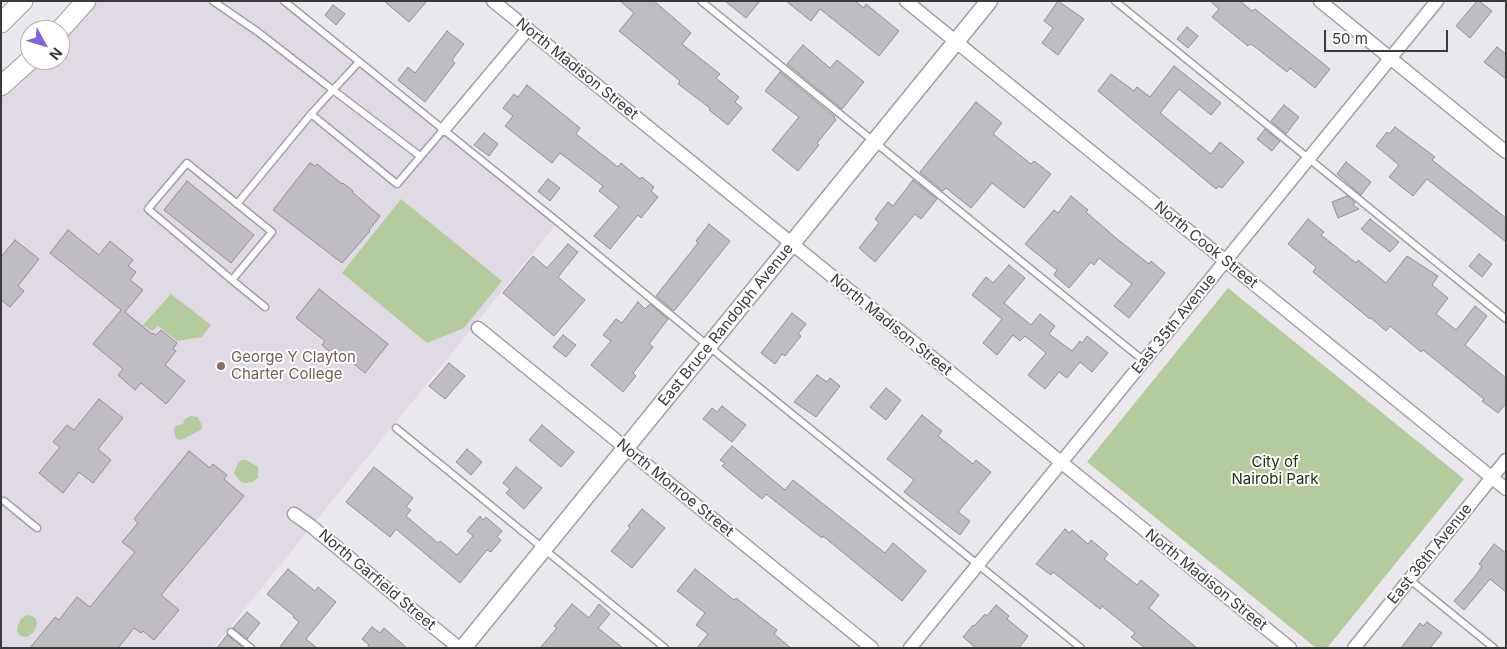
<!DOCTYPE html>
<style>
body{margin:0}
#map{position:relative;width:1507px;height:649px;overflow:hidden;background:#eae8ec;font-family:Inter,sans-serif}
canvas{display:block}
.frame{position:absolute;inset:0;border:2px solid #3b3a3b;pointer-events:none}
.north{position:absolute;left:20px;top:20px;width:50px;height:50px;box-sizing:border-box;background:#fff;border:1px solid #b1b0b1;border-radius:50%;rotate:129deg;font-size:14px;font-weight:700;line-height:20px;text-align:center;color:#3b3a3b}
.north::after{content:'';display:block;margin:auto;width:18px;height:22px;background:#8463de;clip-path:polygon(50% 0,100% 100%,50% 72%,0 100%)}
.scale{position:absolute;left:1324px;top:30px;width:124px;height:22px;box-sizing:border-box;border:2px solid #3b3a3b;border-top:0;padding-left:6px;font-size:15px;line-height:18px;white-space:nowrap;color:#3b3a3b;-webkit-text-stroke:4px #fff;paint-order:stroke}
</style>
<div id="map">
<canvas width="1507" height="649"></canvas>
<div class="frame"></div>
<div class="north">N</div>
<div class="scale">50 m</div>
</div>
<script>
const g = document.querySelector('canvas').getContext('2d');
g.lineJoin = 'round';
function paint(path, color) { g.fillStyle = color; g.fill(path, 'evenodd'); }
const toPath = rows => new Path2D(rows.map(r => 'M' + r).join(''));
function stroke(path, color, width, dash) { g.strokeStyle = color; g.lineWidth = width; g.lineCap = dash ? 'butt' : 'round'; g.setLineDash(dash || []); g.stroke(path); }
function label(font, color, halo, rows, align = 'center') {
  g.font = font + ' Inter,sans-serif'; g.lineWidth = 4; g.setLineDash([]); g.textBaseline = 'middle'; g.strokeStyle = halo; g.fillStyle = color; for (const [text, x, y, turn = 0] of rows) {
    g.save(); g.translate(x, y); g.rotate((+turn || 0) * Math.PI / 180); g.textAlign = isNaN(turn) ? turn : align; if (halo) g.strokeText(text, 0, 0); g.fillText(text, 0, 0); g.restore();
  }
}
const built = toPath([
 [86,1,284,1,558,222,213,648,1,648,1,86,30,60,60,60,60,30]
]);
const green = toPath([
 [401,199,502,281,464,328,427,343,342,273],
 [1228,288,1464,479,1327,648,1316,648,1087,462],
 [171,294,211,325,202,337,177,341,158,326,152,331,143,325],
 [190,416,198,417,202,426,201,430,181,440,176,439,174,431,175,426,183,424,185,419],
 [241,460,246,460,258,467,258,478,252,482,246,483,241,482,234,473,238,463],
 [27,615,32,616,36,619,37,624,34,632,27,637,20,636,17,631,18,625,21,619]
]);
const building = toPath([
 [384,1,427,1,409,22,384,1],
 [620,1,654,1,691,33,682,44,720,74,716,78,739,97,735,102,742,108,728,125,709,110,710,108,678,84,680,81,619,31,634,13,620,1],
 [725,1,760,1,746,18,725,1],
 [786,1,855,1,864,8,866,4,899,31,879,56,820,9,811,21,786,1],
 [1058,1,1084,19,1058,55,1042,43,1053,28,1044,21,1058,1],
 [1210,1,1240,1,1252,11,1255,9,1330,69,1315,88,1290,68,1287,72,1254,46,1250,44,1248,46,1212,17,1219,9,1210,1],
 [1477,1,1479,1,1492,11,1470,38,1456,26,1477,1],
 [333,5,345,14,336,25,325,15,333,5],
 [1187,27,1198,36,1188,48,1177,39,1187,27],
 [447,31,464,44,452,60,455,63,425,102,398,80,408,67,415,73,447,31],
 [803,45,830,68,837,60,864,82,842,109,787,64,803,45],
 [1497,47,1506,54,1506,79,1484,62,1497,47],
 [1174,66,1221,103,1211,115,1179,89,1160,113,1211,154,1220,142,1244,162,1222,188,1219,186,1216,189,1098,91,1111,74,1134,91,1137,87,1150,97,1174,66],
 [780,72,835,117,834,118,836,120,817,143,819,145,798,171,772,150,799,117,765,91,780,72],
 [527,85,580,128,576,134,618,167,621,163,640,179,642,177,654,187,651,191,658,197,641,218,638,215,610,249,594,236,619,207,599,191,603,186,560,153,552,163,505,126,513,116,503,108,514,94,518,97,527,85],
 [976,102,1002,123,993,134,1031,164,1034,161,1051,174,1024,208,992,183,971,208,946,188,943,191,920,172,976,102],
 [1284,105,1299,117,1286,134,1271,121,1284,105],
 [1395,127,1435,157,1432,160,1506,218,1506,242,1427,179,1413,196,1389,177,1399,165,1376,146,1387,132,1389,134,1395,127],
 [1265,129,1280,141,1272,151,1257,139,1265,129],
 [484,133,498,144,489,156,474,145,484,133],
 [1346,162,1371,182,1361,195,1337,174,1346,162],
 [310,163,315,166,317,164,342,184,343,183,353,191,352,192,380,216,369,230,370,231,342,263,273,210,310,163],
 [548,179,560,188,550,201,538,191,548,179],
 [913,180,937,199,921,219,915,214,875,262,859,248,879,223,875,219,888,202,893,206,913,180],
 [187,181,254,235,231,263,164,210,187,181],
 [1071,196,1088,210,1086,212,1116,238,1149,264,1151,261,1165,273,1129,318,1114,306,1132,284,1099,258,1094,265,1091,262,1069,288,1054,275,1057,270,1025,244,1054,210,1058,213,1071,196],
 [1347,196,1355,203,1353,205,1359,209,1338,218,1332,202,1347,196],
 [1308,219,1324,232,1321,235,1356,263,1358,260,1386,283,1407,256,1438,276,1432,285,1448,298,1436,314,1456,330,1475,306,1487,316,1465,345,1506,378,1506,403,1498,413,1482,401,1484,399,1423,350,1421,352,1390,326,1386,331,1371,318,1370,319,1313,272,1316,267,1288,244,1308,219],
 [1370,219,1399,242,1390,252,1361,229,1370,219],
 [709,224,730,241,674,311,656,296,698,243,696,241,709,224],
 [68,230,99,255,110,241,133,260,128,266,136,272,130,280,143,290,125,312,152,334,153,333,156,335,161,330,177,343,173,349,176,351,165,365,185,381,166,404,141,383,135,390,118,375,123,369,93,344,121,310,50,253,68,230],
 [15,240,39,259,18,286,24,291,10,307,1,300,1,257,15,240],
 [568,244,578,252,558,277,585,300,554,336,503,293,533,256,547,268,568,244],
 [1479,254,1492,264,1482,277,1469,266,1479,254],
 [1009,265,1025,278,1004,303,1031,325,1040,314,1055,326,1049,334,1072,351,1080,341,1082,343,1087,336,1108,353,1092,372,1080,362,1067,378,1059,372,1045,389,1028,375,1046,353,1025,336,1020,341,1013,335,997,355,983,343,1002,319,972,295,986,277,993,283,1009,265],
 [319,289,388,344,365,373,338,351,334,355,322,345,325,341,296,318,319,289],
 [638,302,645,309,650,304,668,319,649,344,653,347,633,373,636,376,623,392,591,365,611,341,603,335,616,319,622,323,638,302],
 [792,313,806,324,798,334,801,336,785,356,782,354,775,364,761,353,792,313],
 [563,335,576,345,566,357,553,347,563,335],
 [449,363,465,376,445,399,429,386,449,363],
 [817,375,827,382,830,378,840,386,816,417,794,402,817,375],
 [886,388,901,400,886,420,870,407,886,388],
 [99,399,123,418,98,449,111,460,93,483,79,472,63,493,39,473,60,447,53,442,67,425,74,430,99,399],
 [722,406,746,425,732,442,703,419,712,408,717,412,722,406],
 [922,415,942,431,938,436,973,464,976,460,991,472,958,512,970,521,960,535,904,492,914,480,887,459,922,415],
 [542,425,574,452,561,467,529,440,542,425],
 [732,446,785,490,793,480,885,553,893,543,926,571,902,601,823,536,822,538,766,494,762,499,722,466,725,463,720,460,732,446],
 [467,449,482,462,471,475,456,462,467,449],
 [189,451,210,468,213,464,227,475,224,479,244,496,161,595,179,610,154,640,143,631,141,633,134,628,118,648,30,648,55,617,59,620,77,597,90,607,135,552,122,542,138,523,134,519,189,451],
 [374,467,413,498,406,507,411,510,406,516,438,543,440,541,457,555,473,536,467,531,480,516,483,520,486,517,502,531,497,537,501,540,491,552,487,550,460,583,396,529,390,537,346,502,374,467],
 [516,467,542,488,524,509,506,493,510,489,503,483,516,467],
 [642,509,665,528,632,568,611,551,630,528,628,526,642,509],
 [1065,529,1070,533,1072,530,1088,544,1091,540,1108,554,1104,559,1137,585,1141,580,1159,595,1149,608,1197,648,1145,648,1131,637,1135,633,1102,606,1100,609,1053,572,1051,575,1036,564,1065,529],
 [1494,544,1506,553,1506,592,1490,579,1464,610,1454,601,1476,575,1482,566,1479,564,1494,544],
 [288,569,315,591,318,587,336,602,306,639,317,648,279,648,299,622,293,617,294,616,267,594,288,569],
 [695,569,734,600,736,598,777,630,774,634,791,648,697,648,708,634,696,625,705,613,677,591,695,569],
 [572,604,589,618,599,604,610,614,598,628,623,648,540,648,557,628,554,626,572,604],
 [996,605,1009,616,1007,619,1028,636,1019,648,976,648,963,637,973,625,974,626,985,614,987,616,996,605],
 [247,612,260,623,247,639,233,628,247,612],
 [1427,622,1442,633,1430,648,1401,648,1420,623,1423,626,1427,622],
 [372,627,380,633,384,628,407,648,367,648,369,645,362,639,372,627],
 [227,635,241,646,240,648,217,648,227,635]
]);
const service = toPath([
 [213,1,258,32,333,90,359,62],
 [284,1,558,222,729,363,1081,648],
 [701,1,1144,361],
 [1115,1,1506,319],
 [311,114,397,184,444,129],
 [237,204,311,114,333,90,420,156],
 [232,280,272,232,187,163,148,209,232,280,265,307],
 [396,428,665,648],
 [4,501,37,528],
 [1409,579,1494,648],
 [231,632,251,648]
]);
const minor = toPath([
 [493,1,1290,648],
 [906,1,1506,489],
 [1320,1,1506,152],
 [444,129,528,29],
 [478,328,872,648],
 [294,514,311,526,459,648],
 [910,648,1437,1],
 [1354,648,1506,460]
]);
const tertiary = toPath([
 [463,648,989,1]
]);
const secondary = toPath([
 [1,23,23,1],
 [60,30,86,1],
 [1,86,30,60]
]);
const markers = [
 [221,366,5,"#8d6e63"]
];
const streetNames = [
 ["North Madison Street",577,69,39],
 ["North Cook Street",1206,245,39],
 ["East 35th Avenue",1174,324,-51],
 ["East Bruce Randolph Avenue",726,325,-51],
 ["North Madison Street",891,325,39],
 ["North Monroe Street",675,488,39],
 ["East 36th Avenue",1430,554,-51],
 ["North Garfield Street",377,580,40],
 ["North Madison Street",1206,580,39]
];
const educationNames = [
 ["George Y Clayton",231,357],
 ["Charter College",231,374]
];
const parkNames = [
 ["City of",1275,462],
 ["Nairobi Park",1275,479]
];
paint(built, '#e0dae5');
paint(green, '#b4cb9d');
paint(building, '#bfbdc1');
stroke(building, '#929094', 1);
stroke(service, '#a19fa3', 9);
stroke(minor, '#a19fa3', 15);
stroke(tertiary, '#a19fa3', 19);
stroke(secondary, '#a19fa3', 21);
stroke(service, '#fff', 6);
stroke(minor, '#fff', 12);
stroke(tertiary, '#fff', 16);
stroke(secondary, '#fff', 19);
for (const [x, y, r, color] of markers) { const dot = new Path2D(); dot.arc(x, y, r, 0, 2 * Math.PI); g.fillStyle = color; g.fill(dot); stroke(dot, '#fff', 2); }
label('15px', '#3b3a3b', '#fff', streetNames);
label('15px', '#785e54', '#fff', educationNames, 'left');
label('15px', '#21310c', '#fff', parkNames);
</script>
